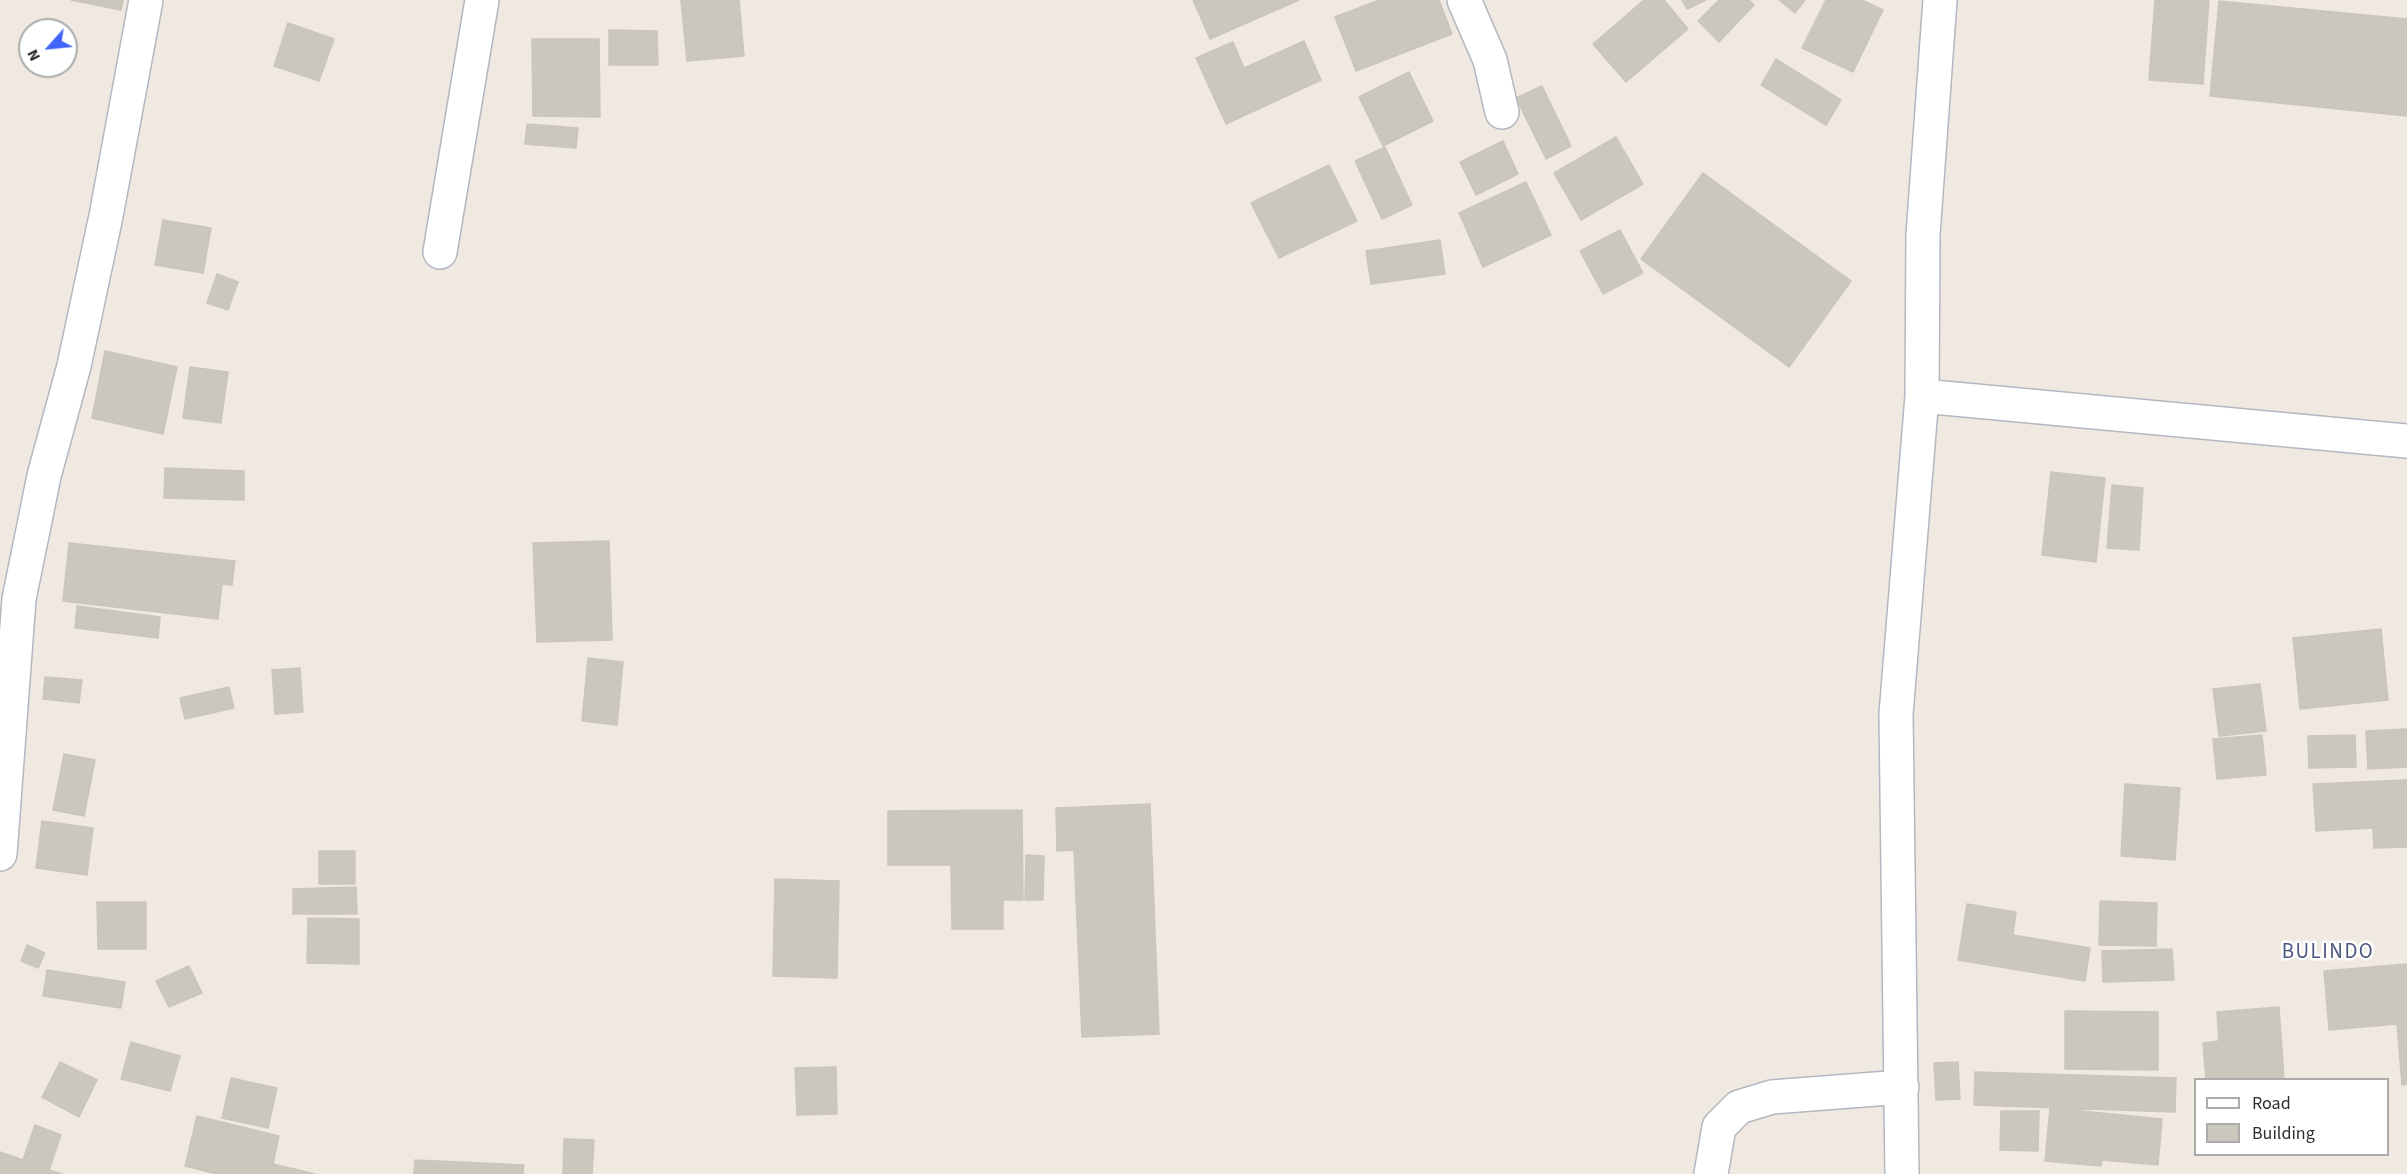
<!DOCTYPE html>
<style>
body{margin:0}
#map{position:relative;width:2407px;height:1174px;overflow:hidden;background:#efe9e1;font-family:"Source Sans 3",sans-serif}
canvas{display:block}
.legend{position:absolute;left:2194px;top:1078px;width:195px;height:78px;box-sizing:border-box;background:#fff;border:2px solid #ababab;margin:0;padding:8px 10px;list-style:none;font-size:18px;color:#2e2e2e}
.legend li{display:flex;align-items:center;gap:12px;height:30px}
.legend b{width:30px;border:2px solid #ababab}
.north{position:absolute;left:18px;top:18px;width:60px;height:60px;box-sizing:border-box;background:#fff;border:2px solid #ababab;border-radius:50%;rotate:243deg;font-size:16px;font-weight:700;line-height:24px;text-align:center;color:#2e2e2e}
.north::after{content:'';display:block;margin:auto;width:21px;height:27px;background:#4264fb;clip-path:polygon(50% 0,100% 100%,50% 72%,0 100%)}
</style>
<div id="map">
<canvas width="2407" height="1174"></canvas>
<ul class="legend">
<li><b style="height:8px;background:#fff"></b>Road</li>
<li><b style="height:16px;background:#cbc7bf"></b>Building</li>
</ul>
<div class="north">N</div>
</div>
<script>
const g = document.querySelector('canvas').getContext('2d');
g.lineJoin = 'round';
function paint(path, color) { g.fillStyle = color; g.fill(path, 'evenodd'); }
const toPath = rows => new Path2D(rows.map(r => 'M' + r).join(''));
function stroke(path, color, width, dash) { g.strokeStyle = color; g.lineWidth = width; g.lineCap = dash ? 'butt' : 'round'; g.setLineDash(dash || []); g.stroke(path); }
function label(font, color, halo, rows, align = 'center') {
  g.font = font + ' "Source Sans 3",sans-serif'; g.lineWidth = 5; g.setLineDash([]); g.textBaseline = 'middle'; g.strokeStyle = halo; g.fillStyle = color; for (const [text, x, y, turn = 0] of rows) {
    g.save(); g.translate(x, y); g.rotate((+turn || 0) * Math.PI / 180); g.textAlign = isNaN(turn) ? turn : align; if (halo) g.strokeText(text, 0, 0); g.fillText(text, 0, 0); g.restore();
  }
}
const building = toPath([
 [71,0,123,0,121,10,71,0],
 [681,0,739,0,744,56,687,61,681,0],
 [1193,0,1299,0,1210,39,1193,0],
 [1379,0,1439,0,1452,34,1356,71,1335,17,1379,0],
 [1644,0,1664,0,1688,29,1626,82,1593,44,1644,0],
 [1682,0,1706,0,1687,9,1682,0],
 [1719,0,1749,0,1754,5,1719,42,1698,21,1719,0],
 [1779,0,1805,0,1795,13,1779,0],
 [1826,0,1862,0,1883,10,1853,72,1802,48,1826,0],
 [2155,0,2209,0,2203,84,2149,80,2155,0],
 [2219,1,2407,19,2407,116,2210,96,2219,1],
 [288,23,334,39,319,81,274,66,288,23],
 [609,30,657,31,658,65,609,65,609,30],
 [532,39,599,39,600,117,533,116,532,39],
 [1304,41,1321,80,1226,124,1196,58,1233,42,1244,68,1304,41],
 [1776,59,1841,100,1826,125,1761,85,1776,59],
 [1409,72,1433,121,1383,146,1359,97,1409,72],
 [1542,86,1571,146,1546,159,1516,98,1542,86],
 [527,124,578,128,576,148,525,144,527,124],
 [1616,137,1643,184,1581,220,1554,173,1616,137],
 [1503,141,1518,174,1476,195,1460,162,1503,141],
 [1385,147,1412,205,1382,219,1355,161,1385,147],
 [1329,165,1357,221,1279,258,1251,203,1329,165],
 [1703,173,1851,281,1789,367,1641,259,1703,173],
 [1526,182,1551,235,1483,267,1459,213,1526,182],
 [163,220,211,228,203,273,155,265,163,220],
 [1620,230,1643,273,1603,294,1580,251,1620,230],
 [1440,240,1445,274,1371,284,1366,251,1440,240],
 [217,274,238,282,228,310,207,303,217,274],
 [105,351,177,367,163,434,92,418,105,351],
 [190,367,228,372,221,423,183,418,190,367],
 [165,468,244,471,244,500,164,498,165,468],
 [2051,472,2105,478,2096,562,2042,555,2051,472],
 [2112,485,2143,488,2139,550,2107,548,2112,485],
 [609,541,612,640,537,642,533,543,609,541],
 [69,543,235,561,232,585,222,584,218,619,63,601,69,543],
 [77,606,160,617,158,638,75,628,77,606],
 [2381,629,2388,700,2300,709,2293,638,2381,629],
 [588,658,623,662,617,725,582,721,588,658],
 [300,668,303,712,275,714,272,670,300,668],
 [45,677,82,680,79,703,43,699,45,677],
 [2260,684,2266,731,2219,736,2213,689,2260,684],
 [229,687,234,708,185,719,180,698,229,687],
 [2407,729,2407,767,2368,769,2366,731,2407,729],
 [2262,735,2266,775,2217,779,2213,739,2262,735],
 [2355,735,2356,767,2309,768,2308,736,2355,735],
 [64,754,95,760,84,816,53,810,64,754],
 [2407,780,2407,847,2374,848,2373,828,2316,831,2313,784,2407,780],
 [2125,784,2180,788,2175,860,2121,856,2125,784],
 [1150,804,1159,1034,1082,1037,1074,850,1057,851,1056,808,1150,804],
 [1022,810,1023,900,1003,900,1003,929,952,929,951,865,888,865,888,811,1022,810],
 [42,821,93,828,87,875,36,868,42,821],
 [319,851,355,851,355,884,319,884,319,851],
 [1026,855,1044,856,1043,900,1025,900,1026,855],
 [775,879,839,881,837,978,773,976,775,879],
 [356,887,357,914,293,914,293,889,356,887],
 [2100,901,2157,903,2156,946,2099,945,2100,901],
 [97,902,146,902,146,949,98,949,97,902],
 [1967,904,2016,912,2013,935,2090,948,2085,981,1958,960,1967,904],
 [308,918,359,919,359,964,307,963,308,918],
 [27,945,45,953,38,968,21,961,27,945],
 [2172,949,2174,980,2103,982,2102,951,2172,949],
 [2407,964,2407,1084,2402,1085,2397,1024,2329,1030,2324,971,2407,964],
 [189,966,202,993,169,1007,156,981,189,966],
 [47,970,125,982,121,1008,43,996,47,970],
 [2279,1007,2284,1080,2206,1080,2203,1043,2219,1041,2217,1012,2279,1007],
 [2065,1011,2158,1012,2158,1070,2065,1069,2065,1011],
 [131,1042,180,1056,170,1091,121,1079,131,1042],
 [60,1062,97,1080,79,1117,42,1097,60,1062],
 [1958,1062,1960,1099,1936,1100,1934,1063,1958,1062],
 [836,1067,837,1114,797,1115,795,1068,836,1067],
 [1975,1072,2176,1078,2175,1112,1974,1105,1975,1072],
 [231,1078,277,1088,268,1128,222,1118,231,1078],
 [2050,1108,2162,1119,2158,1165,2102,1160,2101,1166,2045,1161,2050,1108],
 [2001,1111,2039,1111,2038,1151,2000,1150,2001,1111],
 [197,1116,279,1136,273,1164,315,1174,217,1174,185,1166,197,1116],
 [35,1125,61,1135,49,1170,62,1174,0,1174,0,1152,23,1160,35,1125],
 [564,1139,594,1140,592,1174,563,1174,564,1139],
 [415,1160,524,1165,523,1174,414,1174,415,1160]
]);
const minor = toPath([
 [1464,0,1490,60,1502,112],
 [440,252,482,0],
 [1922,396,2407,441],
 [0,854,19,599,44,476,74,366,106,216,146,0],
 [1711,1174,1719,1127,1739,1107,1772,1097,1902,1087],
 [1902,1174,1896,714,1922,396,1923,235,1940,0]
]);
const quarterNames = [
 ["BULINDO",2328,953]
];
paint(building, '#cbc7bf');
stroke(building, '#cbc5ba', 1.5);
stroke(minor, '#b4b7c1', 36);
stroke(minor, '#fff', 33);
g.letterSpacing = '1.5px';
label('21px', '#4d5680', '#fff', quarterNames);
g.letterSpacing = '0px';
</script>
